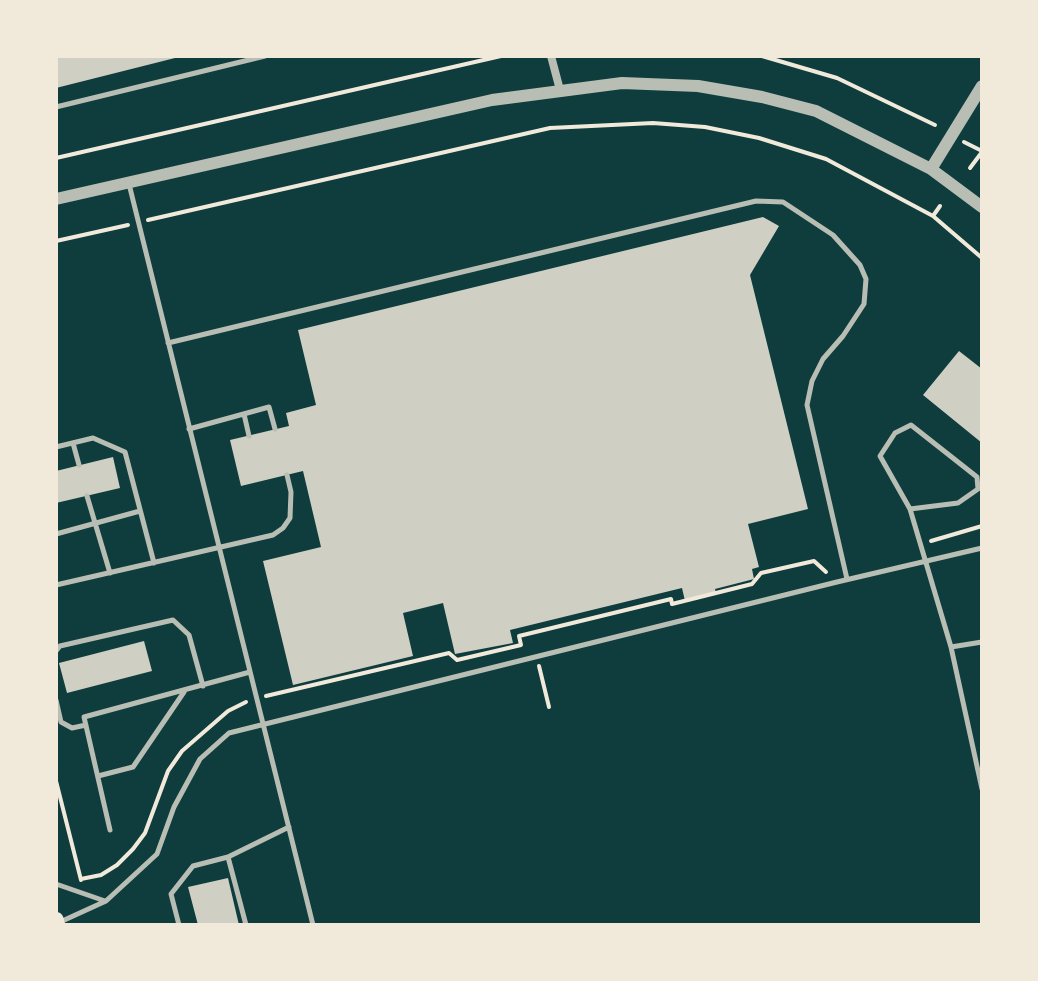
<!DOCTYPE html>
<style>
body{margin:0}
#map{position:relative;width:1038px;height:981px;overflow:hidden;background:#0f3d3e;font-family:"Titillium Web",sans-serif}
canvas{display:block}
.frame{position:absolute;inset:0;border:58px solid #f1e9da;pointer-events:none}
</style>
<div id="map">
<canvas width="1038" height="981"></canvas>
<div class="frame"></div>
</div>
<script>
const g = document.querySelector('canvas').getContext('2d');
g.lineJoin = 'round';
function paint(path, color) { g.fillStyle = color; g.fill(path, 'evenodd'); }
const toPath = rows => new Path2D(rows.map(r => 'M' + r).join(''));
function stroke(path, color, width, dash) { g.strokeStyle = color; g.lineWidth = width; g.lineCap = dash ? 'butt' : 'round'; g.setLineDash(dash || []); g.stroke(path); }
const building = toPath([
 [56,56,179,56,179,57,56,88],
 [763,217,779,226,750,275,808,509,748,524,759,567,752,569,754,579,715,589,716,593,685,601,682,588,510,630,513,643,455,654,443,603,403,613,413,656,293,685,263,561,321,547,303,471,241,486,230,440,289,426,286,413,316,405,298,330],
 [959,351,982,369,982,443,923,395],
 [113,457,120,488,56,503,56,471],
 [144,641,152,671,67,693,59,663],
 [228,878,239,925,198,925,188,887]
]);
const path = toPath([
 [762,56,837,78,935,125],
 [964,142,982,151],
 [56,158,501,56],
 [970,168,982,152],
 [933,216,940,206],
 [148,220,550,128,653,123,705,127,759,138,826,159,933,216,982,258],
 [56,241,128,225],
 [931,541,982,526],
 [539,666,549,707],
 [266,696,449,653,457,660,521,645,519,636,671,599,672,604,752,584,761,573,814,561,826,572],
 [56,781,81,880],
 [81,879,101,875,117,865,133,849,145,833,168,771,182,751,228,711,246,702]
]);
const service = toPath([
 [56,107,265,56],
 [129,184,313,925],
 [168,343,756,201,783,202,833,235,860,265,866,279,864,304,843,336,823,359,812,381,807,405,847,579],
 [244,414,249,436],
 [189,429,269,407,275,429],
 [73,443,79,465],
 [56,447,93,438,125,452,154,563],
 [87,496,110,573],
 [910,509,880,456,895,433,911,425,977,477,978,489,958,503,910,509,951,647,982,789],
 [56,534,140,511],
 [56,585,273,535,283,528,290,518,291,492,287,475],
 [951,647,982,642],
 [56,651,60,646,173,620,189,635,203,686],
 [56,700,61,722,72,728,86,725],
 [98,776,133,767,184,692],
 [110,830,84,717,250,672],
 [56,884,105,901],
 [60,922,106,901,157,854,174,807,200,759,229,733,837,582,982,548],
 [179,925,171,894,193,866,228,857],
 [246,925,228,857,289,827]
]);
const minor = toPath([
 [551,56,560,90]
]);
const tertiary = toPath([
 [931,169,982,86],
 [56,199,492,100,622,83,698,86,762,97,816,111,931,169,982,207]
]);
const primary = toPath([
 [56,920,57,925]
]);
paint(building, '#cfcfc3');
stroke(path, '#f1e9da', 4);
stroke(service, '#b8beb3', 5);
stroke(minor, '#b8beb3', 8);
stroke(tertiary, '#b8beb3', 12);
stroke(primary, '#f1e9da', 16);
</script>
